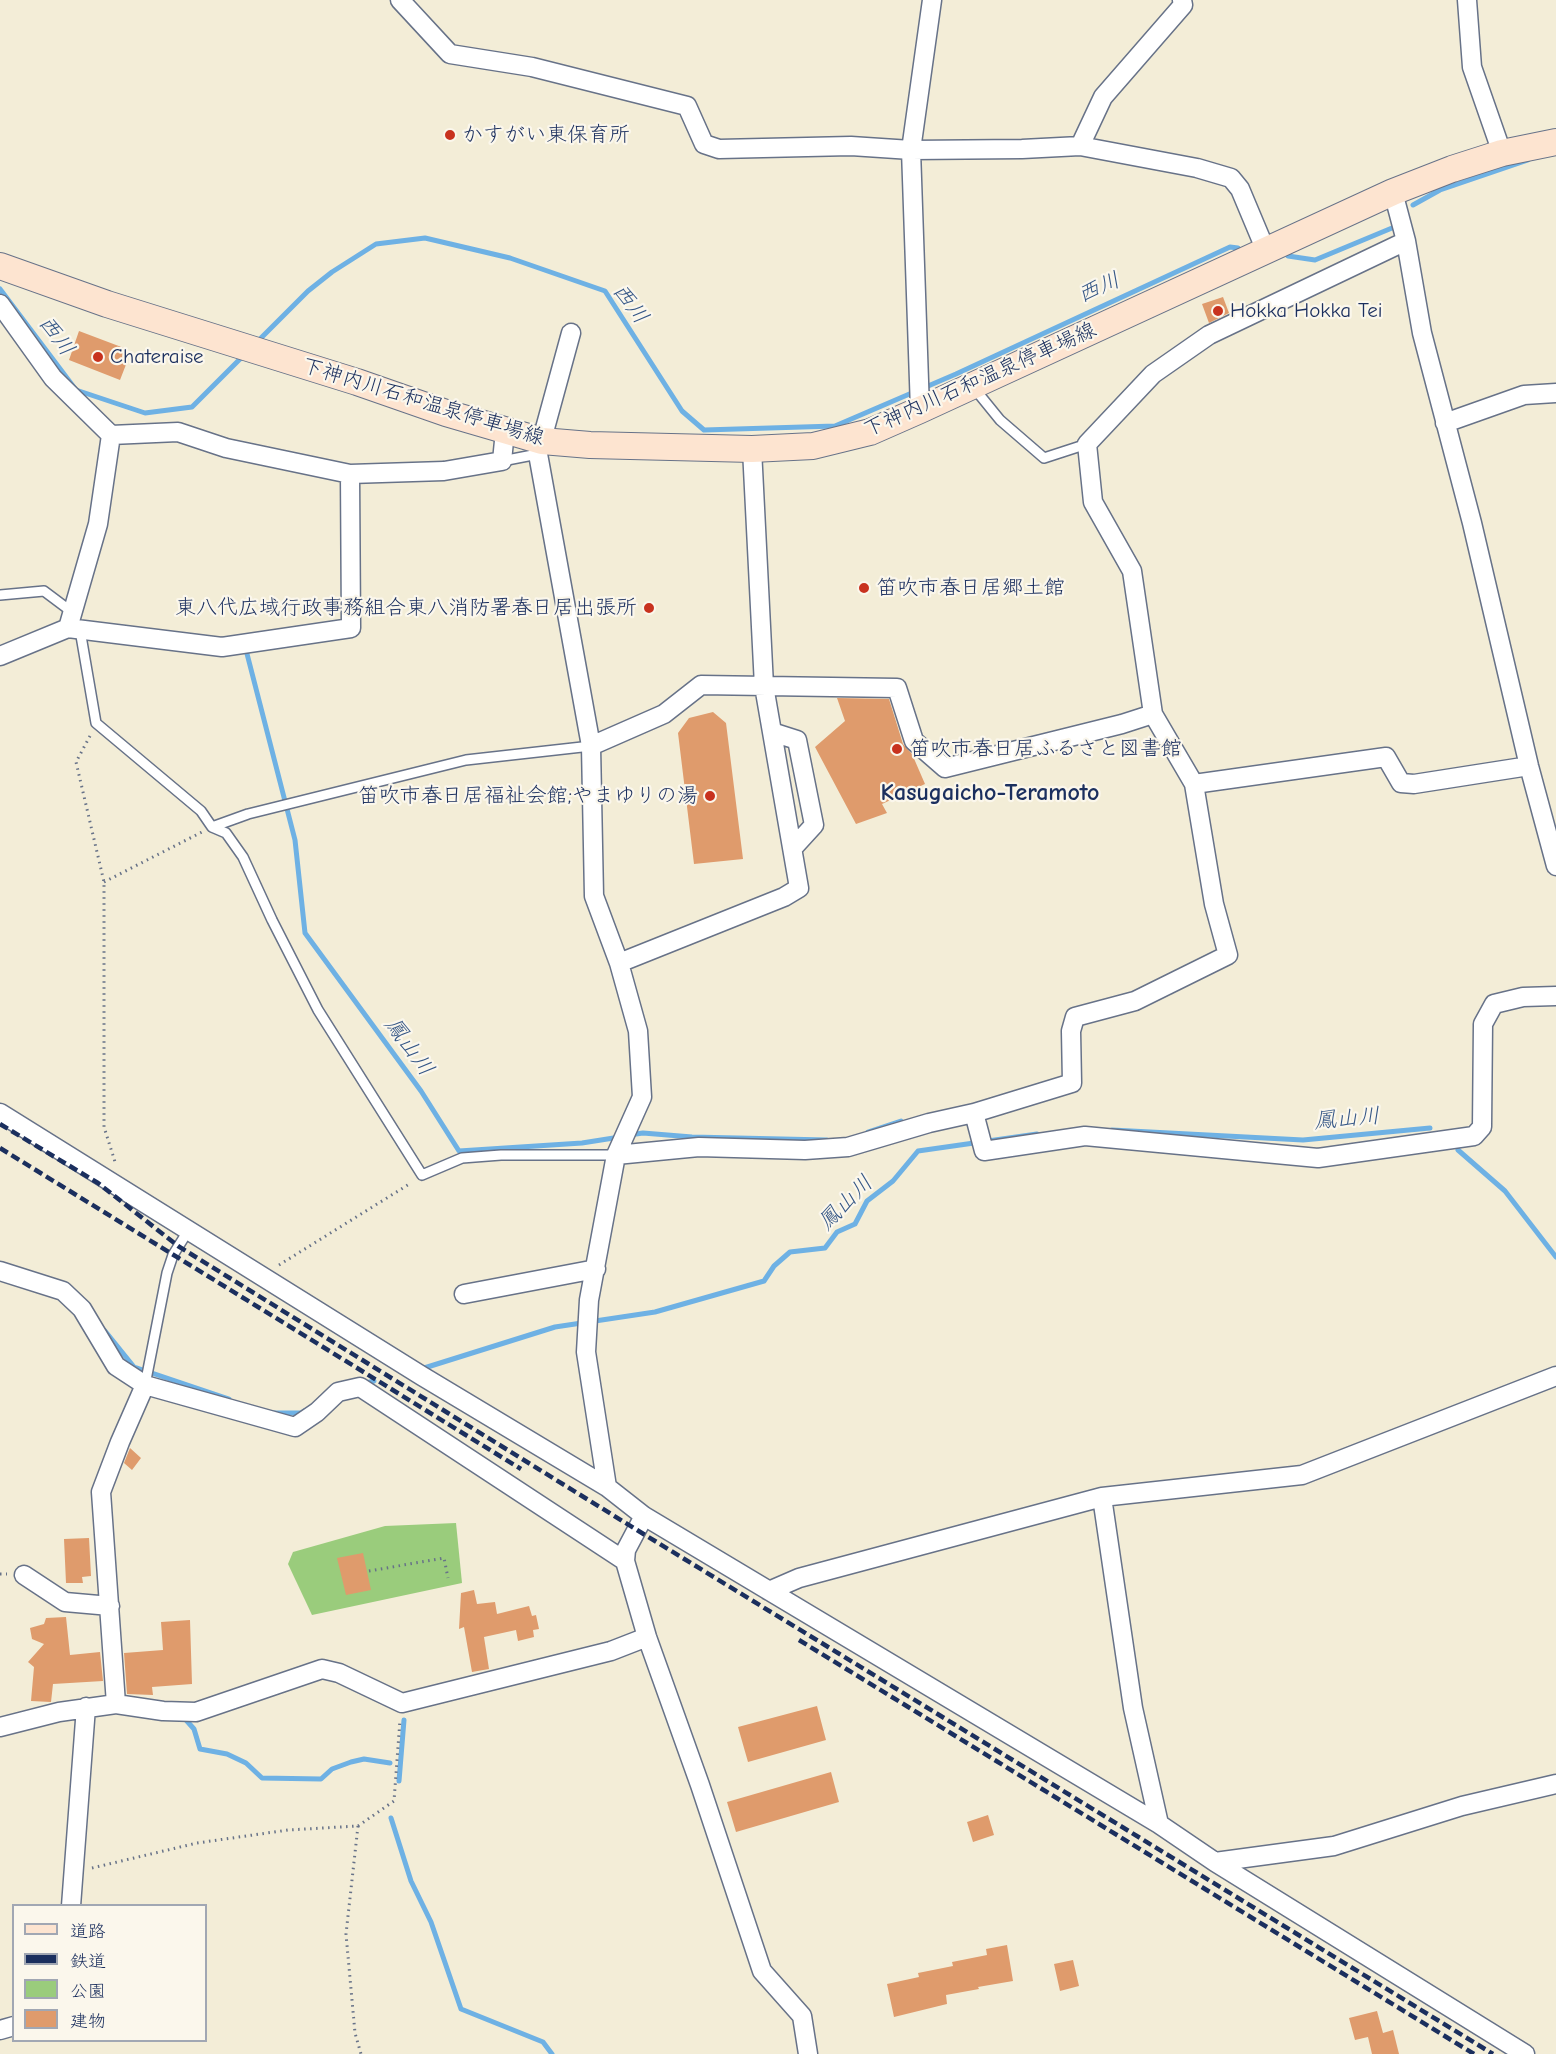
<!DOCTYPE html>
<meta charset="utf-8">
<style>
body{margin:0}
#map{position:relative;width:1556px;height:2054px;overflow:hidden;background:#f3edd7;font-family:"Comic Neue","Klee One",sans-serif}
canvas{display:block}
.legend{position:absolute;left:12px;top:1904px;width:195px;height:138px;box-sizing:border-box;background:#fbf7ec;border:2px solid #a1a7b3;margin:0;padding:8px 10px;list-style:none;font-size:18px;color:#1b2f5e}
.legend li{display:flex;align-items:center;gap:12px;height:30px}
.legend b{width:30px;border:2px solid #a1a7b3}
</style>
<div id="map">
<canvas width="1556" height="2054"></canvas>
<ul class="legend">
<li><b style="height:8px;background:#fde4d0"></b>道路</li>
<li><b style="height:8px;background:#1b2f5e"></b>鉄道</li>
<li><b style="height:16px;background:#9acc7c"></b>公園</li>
<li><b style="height:16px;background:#df9b6c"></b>建物</li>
</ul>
</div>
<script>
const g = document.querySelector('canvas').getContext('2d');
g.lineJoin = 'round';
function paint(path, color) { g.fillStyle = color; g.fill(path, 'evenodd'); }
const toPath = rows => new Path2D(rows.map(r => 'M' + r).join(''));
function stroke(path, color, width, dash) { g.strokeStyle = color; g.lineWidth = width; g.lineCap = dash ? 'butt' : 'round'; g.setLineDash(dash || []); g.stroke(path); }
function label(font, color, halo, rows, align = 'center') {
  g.font = font + ' "Comic Neue","Klee One",sans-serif'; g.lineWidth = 4.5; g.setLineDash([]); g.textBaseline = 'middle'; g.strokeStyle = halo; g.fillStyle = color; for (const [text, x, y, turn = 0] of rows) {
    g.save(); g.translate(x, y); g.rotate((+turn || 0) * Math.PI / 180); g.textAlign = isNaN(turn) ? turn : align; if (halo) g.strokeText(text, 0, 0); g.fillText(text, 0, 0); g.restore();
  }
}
const green = toPath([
 [456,1523,462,1583,312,1615,288,1564,293,1552,385,1526]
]);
const stream = toPath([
 [1413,205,1440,190,1528,160],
 [1288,256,1315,260,1392,228],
 [0,289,76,390,145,413,192,407,245,354],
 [256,343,308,291,332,272,376,244,425,238,510,258,605,291,682,411,704,430,835,426,956,374,1230,247,1238,248],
 [245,646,295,840,305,933,421,1091,459,1151,582,1143,620,1137],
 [1112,1130,1303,1140,1430,1128],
 [868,1132,901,1121],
 [629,1135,643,1133,692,1137,827,1140],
 [1458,1150,1505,1191,1556,1257],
 [105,1331,134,1367,229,1399],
 [421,1369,555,1327,655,1312,764,1281,774,1266,790,1252,825,1248,837,1232,855,1224,867,1201,893,1181,918,1151,1037,1134],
 [362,1384,374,1381],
 [272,1413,301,1413,304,1411],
 [186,1720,194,1729,200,1749,227,1754,246,1763,262,1778,321,1779,332,1769,351,1762,364,1759,390,1763],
 [399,1781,404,1720],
 [391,1818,411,1881,431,1922,461,2009,543,2042,552,2054]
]);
const building = toPath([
 [1223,297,1229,313,1209,323,1202,304],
 [79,331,124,348,122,359,127,362,120,380,69,360],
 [837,698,889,699,903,744,912,754,925,784,882,804,887,813,856,824,815,747,845,721],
 [713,712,726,723,743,859,694,864,678,733,689,718],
 [130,1448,141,1458,132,1470,124,1463],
 [89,1538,91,1576,82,1577,83,1583,66,1583,64,1539],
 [363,1553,371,1590,346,1595,337,1558],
 [474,1590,477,1604,495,1602,497,1614,529,1606,532,1616,536,1615,539,1629,533,1630,534,1637,518,1641,516,1630,484,1637,489,1669,472,1672,464,1627,459,1629,461,1593],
 [66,1617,70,1655,100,1652,103,1681,53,1684,51,1702,31,1701,34,1667,28,1662,44,1644,32,1639,30,1628,44,1624,46,1618],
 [190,1620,192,1684,152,1687,153,1695,127,1694,124,1653,163,1650,161,1622],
 [817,1706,826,1740,748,1762,738,1727],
 [831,1772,839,1802,736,1832,727,1802],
 [988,1815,994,1835,973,1842,967,1822],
 [1007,1945,1013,1981,978,1987,979,1989,946,1995,947,2004,894,2017,887,1984,919,1977,918,1973,953,1966,952,1962,987,1955,986,1949],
 [1073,1960,1079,1986,1060,1991,1054,1964],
 [1377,2011,1383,2033,1393,2030,1399,2054,1372,2054,1368,2037,1355,2040,1349,2018]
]);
const path = toPath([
 [90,736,76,762,104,882,104,1127,116,1165],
 [104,882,202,832],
 [279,1265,411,1183],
 [369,1571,444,1558,448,1578],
 [0,1574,7,1574],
 [358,1826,346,1934,355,2033,361,2054],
 [92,1868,197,1843,288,1830,358,1826,394,1801,400,1720]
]);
const service = toPath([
 [974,388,1000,420,1044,458,1087,444],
 [502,461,538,454],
 [0,595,44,591,72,612],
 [80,630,96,723,201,811,212,827,226,833,243,857,272,920,318,1010,422,1175,462,1158,501,1155,616,1155],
 [212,827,248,814,466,760,591,746],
 [145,1385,167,1273,173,1255,188,1231]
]);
const minor = toPath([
 [400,0,450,54,532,67,687,106,704,144,719,149,851,146,911,150,1022,149,1080,146,1197,168,1231,178,1240,189,1266,251],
 [1467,0,1472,67,1502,153],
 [1080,146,1103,97,1183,5,1182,0],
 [1393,192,1406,241,1422,333,1472,523,1529,766,1556,866],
 [0,304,53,378,111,435,178,432,226,448,350,474,444,471,502,461,505,431],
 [571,333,538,454,591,746,664,714,701,685,897,688,914,741,945,768,1122,724,1153,714],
 [920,410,911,150,932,0],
 [1445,423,1524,395,1556,393],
 [68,628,98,524,111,435],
 [0,656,68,628,222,647,351,628,350,474],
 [772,732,797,740,814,825,793,848],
 [591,746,594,896,619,963,638,1031,642,1097,616,1155,589,1300,586,1352,607,1487,644,1516,1159,1824,1215,1862,1525,2054],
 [1194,784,1386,757,1401,783,1414,784,1529,766],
 [619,963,784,897,799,888,764,686,752,449],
 [0,1113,422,1376,607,1487],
 [974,1113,984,1151,1085,1136,1318,1158,1474,1136,1482,1127,1483,1024,1494,1004,1523,997,1556,996],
 [616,1155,699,1147,805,1150,848,1147,929,1123,974,1113,1072,1083,1071,1031,1075,1017,1135,1001,1228,955,1214,904,1194,784,1153,714,1132,571,1093,502,1087,444,1153,374,1209,335,1406,241],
 [0,1271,63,1291,82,1309,116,1366,145,1385,295,1427,317,1412,338,1392,360,1387,625,1561],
 [464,1294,596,1269],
 [1102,1497,1133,1708,1159,1824],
 [644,1516,626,1550,625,1561,647,1637,700,1785,762,1971,802,2016,808,2054],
 [24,1575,65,1602,110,1606],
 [769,1591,799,1578,1102,1497,1302,1475,1556,1376],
 [116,1704,101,1492,120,1442,145,1385],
 [0,1727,59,1712,116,1704,163,1711,196,1712,322,1669,339,1673,402,1703,611,1651,647,1637],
 [1215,1862,1334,1846,1462,1806,1556,1784],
 [71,1906,86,1707],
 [0,2030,14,2026]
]);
const secondary = toPath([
 [0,266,107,304,357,382,446,413,542,441,590,445,752,449,813,446,870,432,920,410,1393,192,1452,169,1502,153,1556,142]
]);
const rail = toPath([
 [0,1124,98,1183,178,1246,637,1530,1493,2054],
 [0,1148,521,1469],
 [799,1640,1474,2054]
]);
const markers = [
 [450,135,6,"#c8321e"],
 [1218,311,6,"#c8321e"],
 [98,357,6,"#c8321e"],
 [864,588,6,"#c8321e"],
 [649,608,6,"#c8321e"],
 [897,749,6,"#c8321e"],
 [710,796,6,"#c8321e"]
];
const poiNames = [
 ["かすがい東保育所",462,135],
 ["Hokka Hokka Tei",1230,311],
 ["Chateraise",110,357],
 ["笛吹市春日居郷土館",876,588],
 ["東八代広域行政事務組合東八消防署春日居出張所",637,608,"right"],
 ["笛吹市春日居ふるさと図書館",909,749],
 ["笛吹市春日居福祉会館;やまゆりの湯",698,796,"right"]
];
const streetNames = [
 ["下神内川石和温泉停車場線",980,380,-24],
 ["下神内川石和温泉停車場線",423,402,17]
];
const waterNames = [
 ["西川",1099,288,-24],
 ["西川",630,304,53],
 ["西川",56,336,53],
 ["鳳山川",409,1047,54],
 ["鳳山川",1347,1119,-5],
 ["鳳山川",846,1203,-45]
];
const quarterNames = [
 ["Kasugaicho-Teramoto",990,793]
];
paint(green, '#9acc7c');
stroke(stream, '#6eb1e4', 5);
paint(building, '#df9b6c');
stroke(service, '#677288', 12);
stroke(minor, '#677288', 21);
stroke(secondary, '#677288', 28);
stroke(path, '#677288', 3, [1.5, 4.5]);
stroke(service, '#fff', 9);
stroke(minor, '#fff', 18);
stroke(secondary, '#fde4d0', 26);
stroke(rail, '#1b2f5e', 4.5, [9, 4.5]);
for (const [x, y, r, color] of markers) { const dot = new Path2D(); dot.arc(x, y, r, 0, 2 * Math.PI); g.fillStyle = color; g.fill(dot); stroke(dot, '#fbf7ec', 2); }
label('21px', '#1b2f5e', '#fbf7ec', poiNames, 'left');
label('21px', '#1b2f5e', '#fbf7ec', streetNames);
label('italic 22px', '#345686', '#fbf7ec', waterNames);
label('bold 24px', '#1b2f5e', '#fbf7ec', quarterNames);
</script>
